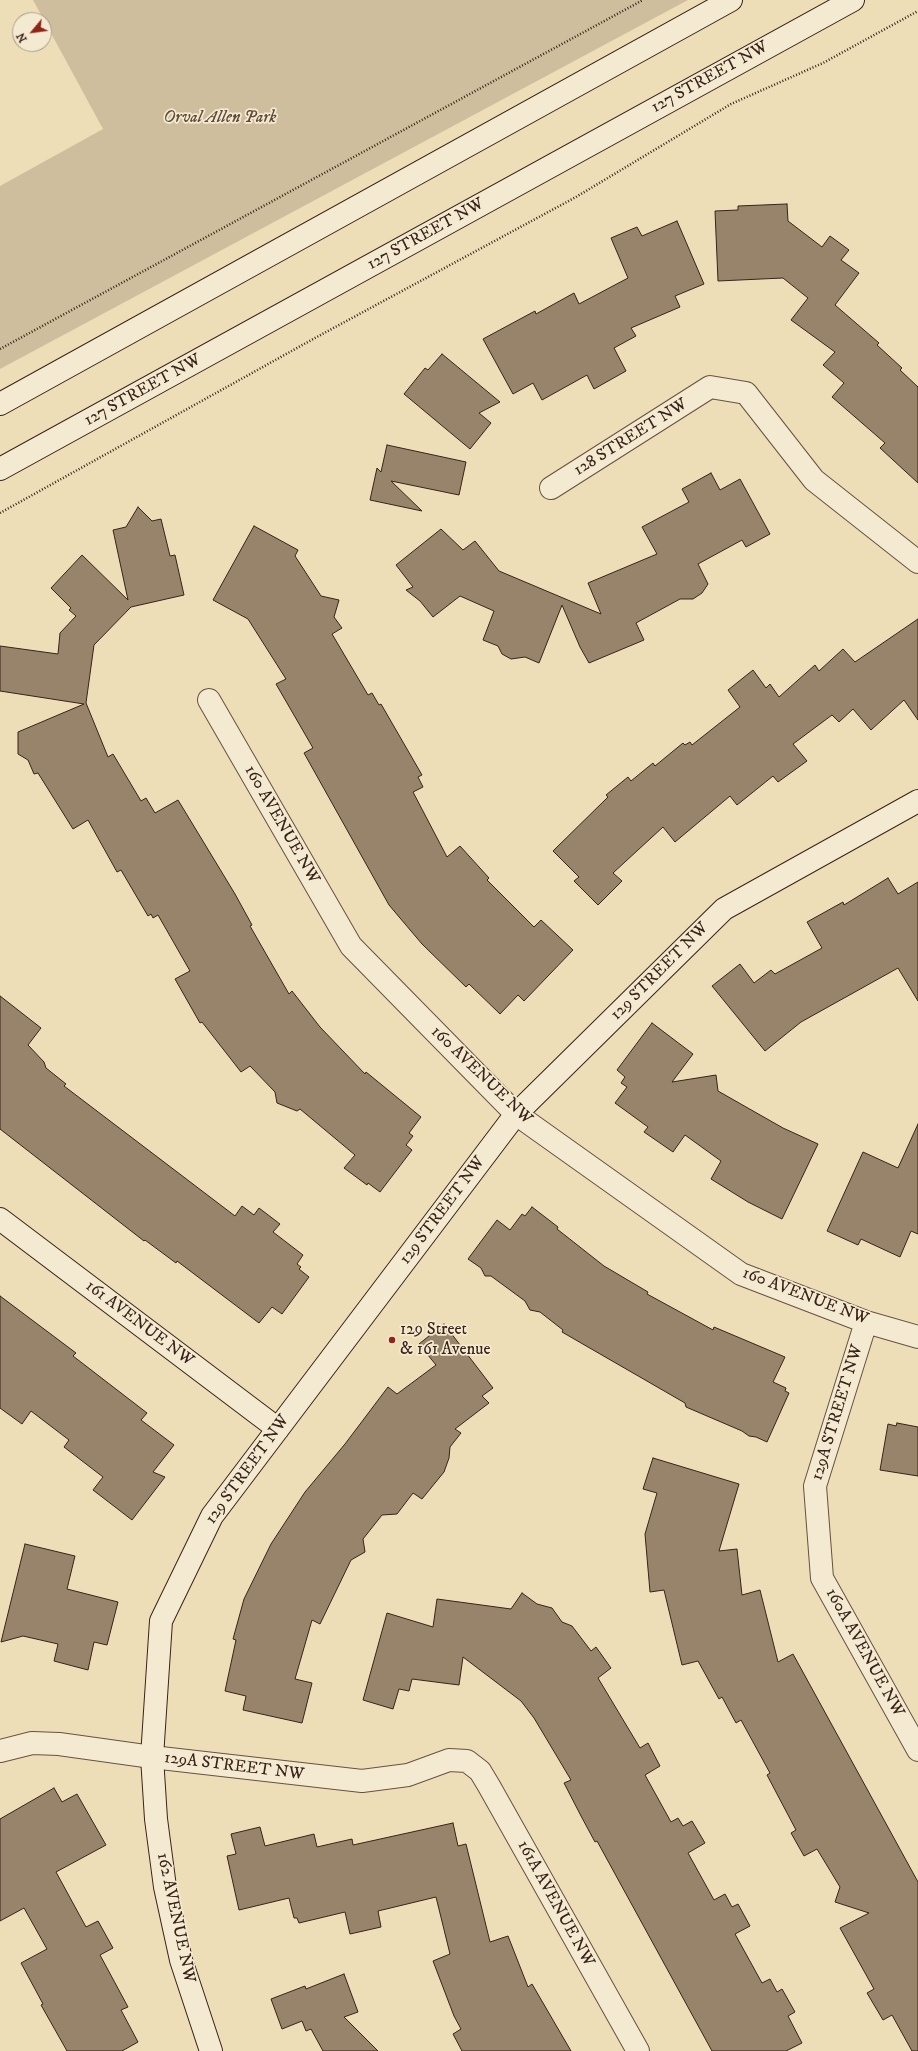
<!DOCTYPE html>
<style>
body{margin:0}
#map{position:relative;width:918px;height:2051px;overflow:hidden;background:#eedeb8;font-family:"IM FELL DW Pica",serif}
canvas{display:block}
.north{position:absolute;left:12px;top:12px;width:40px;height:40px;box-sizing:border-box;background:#f4ead1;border:1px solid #a99a87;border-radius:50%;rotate:241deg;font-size:11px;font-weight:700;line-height:16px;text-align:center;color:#382318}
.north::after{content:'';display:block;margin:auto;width:14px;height:18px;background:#8f2418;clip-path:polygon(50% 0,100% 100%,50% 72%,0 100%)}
</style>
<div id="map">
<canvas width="918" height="2051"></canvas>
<div class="north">N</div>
</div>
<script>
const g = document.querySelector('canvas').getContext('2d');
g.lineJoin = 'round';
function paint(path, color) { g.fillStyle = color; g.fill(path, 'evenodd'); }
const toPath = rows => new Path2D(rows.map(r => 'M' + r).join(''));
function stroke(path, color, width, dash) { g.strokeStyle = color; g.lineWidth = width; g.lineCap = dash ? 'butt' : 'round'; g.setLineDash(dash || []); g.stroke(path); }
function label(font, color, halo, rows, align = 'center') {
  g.font = font + ' "IM FELL DW Pica",serif'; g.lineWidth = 3.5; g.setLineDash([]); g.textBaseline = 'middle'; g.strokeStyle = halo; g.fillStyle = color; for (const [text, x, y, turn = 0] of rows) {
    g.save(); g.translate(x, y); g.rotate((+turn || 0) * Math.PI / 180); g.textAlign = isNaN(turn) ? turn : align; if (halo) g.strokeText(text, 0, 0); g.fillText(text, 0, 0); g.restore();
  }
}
const green = toPath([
 [33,0,688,0,0,369,0,186,103,129]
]);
const building = toPath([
 [787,204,788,221,822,247,830,236,849,250,841,260,859,273,835,305,879,343,877,345,902,368,900,370,918,387,918,483,880,448,885,443,832,397,844,383,823,365,835,352,791,320,808,298,783,278,718,281,715,211,738,210,738,206,787,204],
 [677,221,704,284,675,296,680,307,631,328,636,336,614,348,626,371,594,389,587,375,542,400,533,383,513,394,483,339,535,311,536,314,574,293,579,304,628,278,611,238,637,227,642,236,677,221],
 [442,354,500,402,479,413,491,423,470,449,404,394,425,368,428,370,442,354],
 [387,445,466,462,459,495,391,481,422,511,370,500,377,468,381,472,387,445],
 [711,473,720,490,740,479,770,534,746,547,742,540,698,564,708,584,702,593,693,599,680,599,636,623,644,640,589,663,580,647,562,605,539,663,525,657,511,659,502,654,498,646,483,640,494,611,460,596,433,617,420,601,406,590,413,587,396,565,441,529,463,550,475,541,499,571,601,614,588,583,657,554,642,527,689,502,682,489,711,473],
 [138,507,152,521,161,519,170,556,175,555,184,595,131,607,94,645,86,703,108,757,113,754,141,801,146,798,155,813,178,800,235,894,252,925,250,926,289,994,292,991,320,1027,365,1074,366,1072,421,1117,409,1133,413,1136,406,1145,412,1150,380,1192,368,1183,367,1185,344,1168,355,1155,300,1109,297,1111,277,1103,275,1092,250,1066,241,1072,202,1022,200,1023,175,979,190,971,158,915,153,918,151,914,148,916,121,870,117,872,88,820,73,829,38,773,34,774,28,760,18,754,18,732,84,704,0,691,0,646,58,654,60,633,76,616,69,610,71,608,51,588,82,555,128,600,113,530,126,527,138,507],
 [254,526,298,550,295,556,321,596,339,600,334,617,342,628,332,634,368,695,372,693,379,705,381,704,422,775,418,777,423,787,413,792,447,857,460,846,489,878,487,880,534,927,541,920,573,950,524,1001,518,995,500,1014,469,984,466,987,422,944,389,905,304,753,313,748,276,684,286,679,248,619,213,600,254,526],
 [918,619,918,720,904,700,871,730,853,709,839,722,832,715,793,744,807,761,778,782,773,776,737,805,730,796,675,842,663,827,613,873,622,881,598,905,574,881,579,877,553,851,608,797,606,795,628,777,631,781,653,763,655,766,683,743,685,745,690,742,692,745,740,707,728,690,753,670,766,688,770,684,779,697,815,665,819,671,843,649,855,662,918,619],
 [888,878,898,894,918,882,918,1001,898,968,801,1022,765,1051,712,986,740,964,754,983,771,970,775,974,822,948,807,922,843,902,844,905,888,878],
 [0,996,41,1028,28,1045,44,1062,46,1068,66,1084,64,1086,235,1216,242,1206,254,1215,259,1208,280,1224,273,1232,303,1255,297,1264,301,1267,299,1269,309,1277,282,1314,272,1307,259,1323,177,1261,176,1263,145,1240,144,1241,0,1129,0,996],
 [652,1023,693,1054,672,1082,716,1075,718,1091,783,1128,818,1144,782,1219,748,1202,711,1179,721,1161,685,1135,673,1152,644,1132,648,1127,615,1103,627,1087,621,1083,625,1077,617,1070,652,1023],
 [918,1124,918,1234,911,1231,900,1257,861,1239,858,1245,827,1231,863,1152,898,1168,918,1124],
 [532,1207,558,1227,557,1229,604,1266,648,1292,647,1294,713,1330,714,1327,785,1357,773,1382,786,1388,785,1391,789,1393,767,1442,756,1437,749,1436,742,1431,686,1407,685,1403,562,1332,563,1330,540,1312,530,1310,525,1301,491,1276,485,1276,481,1268,468,1259,497,1220,510,1230,522,1214,525,1216,532,1207],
 [0,1296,76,1353,73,1356,147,1413,141,1420,174,1445,153,1472,165,1477,132,1520,93,1490,103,1477,64,1447,69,1440,31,1411,22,1424,0,1408,0,1296],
 [444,1324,493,1388,482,1396,489,1403,455,1429,461,1433,450,1447,449,1458,444,1472,422,1499,413,1493,397,1514,382,1515,363,1539,365,1552,351,1560,320,1624,312,1620,295,1679,312,1683,302,1723,243,1710,246,1696,225,1691,236,1640,233,1639,244,1599,271,1544,305,1492,345,1444,388,1387,397,1394,436,1365,419,1344,444,1324],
 [897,1423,918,1427,918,1476,880,1470,888,1424,896,1426,897,1423],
 [653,1458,739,1484,719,1551,737,1549,742,1595,760,1590,778,1662,793,1654,918,1882,918,2051,912,2051,892,2015,883,2020,867,1993,874,1989,840,1928,869,1913,835,1902,840,1887,817,1849,804,1856,791,1833,796,1830,767,1775,770,1773,741,1720,736,1723,722,1697,719,1699,698,1661,682,1665,664,1590,650,1592,645,1534,657,1493,643,1489,653,1458],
 [25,1544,75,1556,67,1589,118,1602,107,1645,94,1642,88,1670,54,1661,58,1644,23,1636,1,1642,25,1544],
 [522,1593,537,1604,552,1608,562,1622,572,1626,591,1651,596,1647,611,1668,598,1678,640,1748,648,1743,660,1766,645,1775,671,1822,678,1818,683,1826,692,1821,705,1843,688,1853,714,1900,725,1894,732,1907,738,1904,750,1926,735,1934,762,1983,770,1979,777,1992,782,1989,795,2012,788,2016,802,2043,786,2051,712,2051,597,1841,595,1842,581,1816,564,1783,571,1780,534,1718,521,1701,463,1657,459,1685,412,1679,409,1691,399,1689,393,1709,363,1700,387,1613,433,1627,437,1599,511,1609,522,1593],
 [54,1788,62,1802,77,1794,106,1845,56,1872,86,1927,98,1921,113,1948,100,1955,128,2007,121,2010,138,2042,122,2051,67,2051,41,2005,43,2004,21,1963,47,1949,24,1908,0,1921,0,1819,54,1788],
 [453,1823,458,1846,466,1844,490,1942,508,1936,528,1987,532,1984,571,2051,462,2051,453,2034,461,2029,454,2016,433,1961,450,1954,436,1897,378,1911,381,1927,350,1934,345,1912,299,1923,297,1918,294,1918,289,1898,239,1910,227,1856,236,1854,231,1834,260,1827,265,1846,314,1834,317,1847,352,1839,353,1845,453,1823],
 [344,1974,358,2012,344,2017,378,2051,323,2051,311,2029,306,2031,302,2021,282,2029,271,1999,305,1986,306,1989,344,1974]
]);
const path = toPath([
 [0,349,643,0],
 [0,513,315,338,576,197,731,104,823,63,918,11]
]);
const street = toPath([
 [551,488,710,387,746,393,814,480,918,562],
 [209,700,351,946,516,1114,741,1274,866,1322,918,1337],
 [866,1322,815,1486,822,1578,918,1750],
 [0,1751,32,1743,59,1744,152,1757,362,1781,408,1775,449,1760,467,1761,480,1771,489,1786,638,2051]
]);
const secondary = toPath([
 [0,404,731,0],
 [0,469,853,0],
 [0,1219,278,1429],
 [211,2051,181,1960,165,1887,156,1819,152,1757,161,1621,212,1516,516,1114,724,909,918,801]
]);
const markers = [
 [392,1340,4,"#8f2418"]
];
const streetNames = [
 ["127 STREET NW",710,78,-29],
 ["127 STREET NW",426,235,-29],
 ["127 STREET NW",143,391,-29],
 ["128 STREET NW",631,438,-32],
 ["160 AVENUE NW",281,825,60],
 ["129 STREET NW",660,972,-45],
 ["160 AVENUE NW",481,1076,44],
 ["129 STREET NW",443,1211,-53],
 ["160 AVENUE NW",805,1297,21],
 ["161 AVENUE NW",139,1324,37],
 ["129A STREET NW",838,1413,-73],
 ["129 STREET NW",248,1470,-54],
 ["160A AVENUE NW",864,1653,61],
 ["129A STREET NW",234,1767,7],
 ["161A AVENUE NW",555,1904,61],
 ["162 AVENUE NW",175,1918,78]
];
const parkNames = [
 ["Orval Allen Park",220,118]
];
const poiNames = [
 ["129 Street",400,1330],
 ["& 161 Avenue",400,1350]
];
paint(green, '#cfbe9d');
paint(building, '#97846b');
stroke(building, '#382318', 1);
stroke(street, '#665240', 24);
stroke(secondary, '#382318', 24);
stroke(path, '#382318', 2.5, [1, 2]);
stroke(street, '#f4ead1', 22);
stroke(secondary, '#f4ead1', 22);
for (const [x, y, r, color] of markers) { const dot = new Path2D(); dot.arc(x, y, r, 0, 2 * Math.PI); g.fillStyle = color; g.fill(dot); stroke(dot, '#f4ead1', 1.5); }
label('17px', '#382318', '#f4ead1', streetNames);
label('italic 17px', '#5e4a39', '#f4ead1', parkNames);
label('17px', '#382318', '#f4ead1', poiNames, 'left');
</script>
